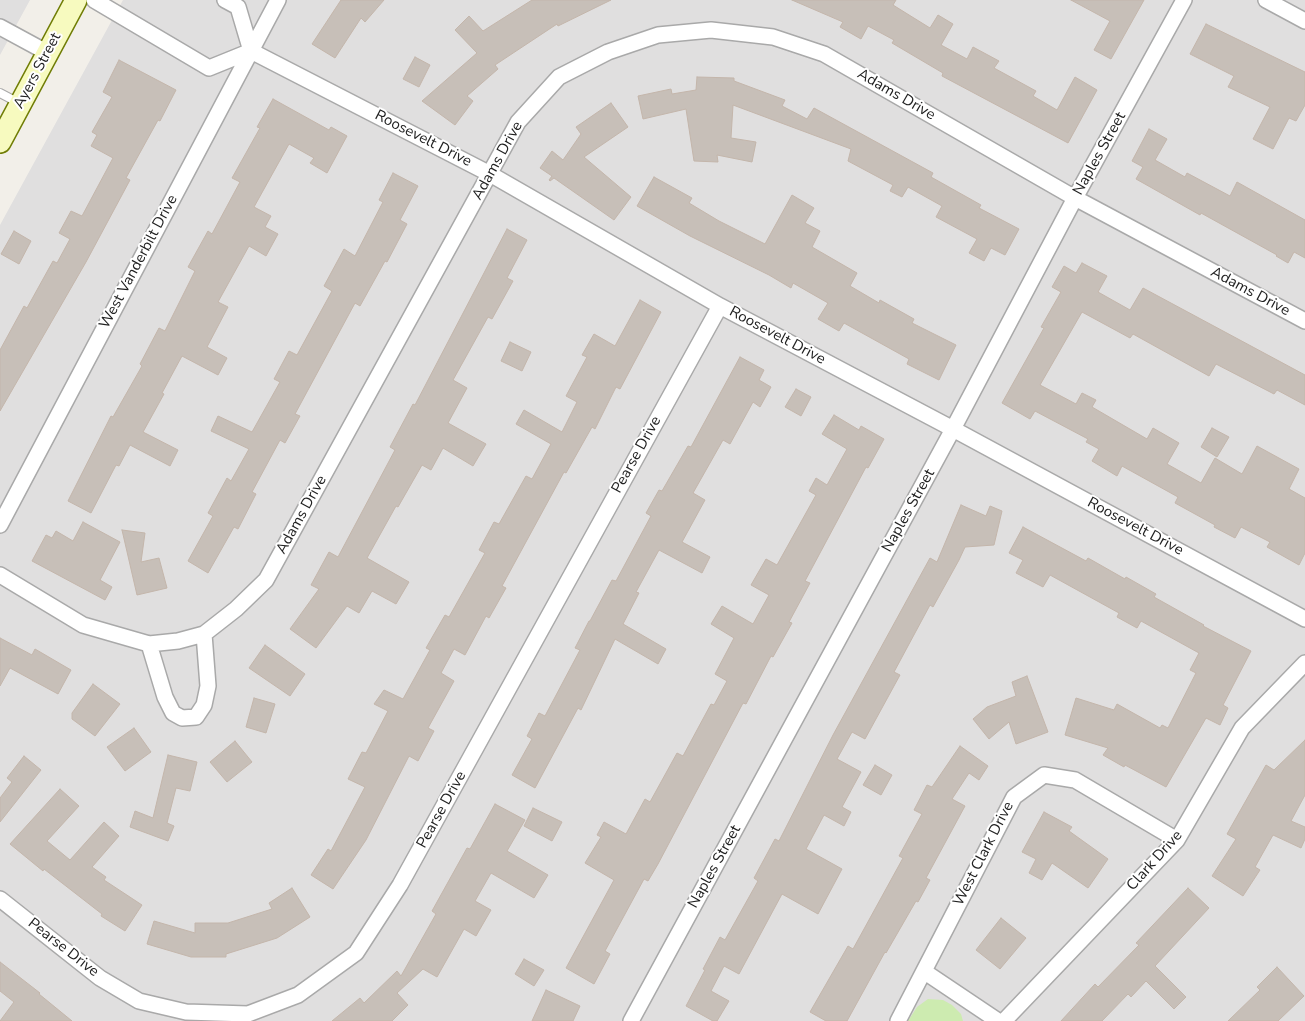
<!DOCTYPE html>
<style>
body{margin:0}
canvas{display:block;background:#f2efe9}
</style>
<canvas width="1305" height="1021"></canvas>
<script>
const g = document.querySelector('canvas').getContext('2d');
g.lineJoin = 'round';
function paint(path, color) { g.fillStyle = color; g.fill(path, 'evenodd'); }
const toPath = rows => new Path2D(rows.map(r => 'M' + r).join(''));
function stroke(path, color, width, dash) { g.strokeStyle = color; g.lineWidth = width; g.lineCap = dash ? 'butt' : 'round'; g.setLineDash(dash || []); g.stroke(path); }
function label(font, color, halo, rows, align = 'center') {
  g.font = font + ' "Nunito Sans",sans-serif'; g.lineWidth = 4; g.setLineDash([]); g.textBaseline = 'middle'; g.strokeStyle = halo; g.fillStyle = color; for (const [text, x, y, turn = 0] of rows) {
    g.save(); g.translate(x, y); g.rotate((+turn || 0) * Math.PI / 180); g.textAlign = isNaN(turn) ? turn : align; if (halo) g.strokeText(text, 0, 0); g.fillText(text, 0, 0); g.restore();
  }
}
const residential = toPath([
 [0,0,30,0,0,55],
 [123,0,1305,0,1305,1021,0,1021,0,225]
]);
const grass = toPath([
 [928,999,943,1000,952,1005,961,1014,963,1021,908,1021,917,1007]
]);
const building = toPath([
 [341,0,384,0,365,22,361,18,335,58,312,44,341,0],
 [532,0,611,0,558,26,557,24,495,65,498,69,467,96,473,101,455,125,422,101,477,53,455,30,469,16,483,31,532,0],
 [792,0,896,0,893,5,930,28,938,15,953,24,941,45,967,59,973,47,999,61,994,68,1036,91,1033,96,1057,110,1075,77,1097,90,1068,143,942,76,943,73,892,43,894,40,868,26,861,39,840,27,843,22,792,0],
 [1071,0,1144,0,1111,59,1094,50,1110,21,1071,0],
 [1206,24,1305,72,1305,105,1296,121,1289,118,1273,149,1253,139,1270,107,1228,87,1234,76,1190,54,1206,24],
 [415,57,430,65,419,87,403,79,415,57],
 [119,60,176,90,160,121,158,120,126,178,130,180,86,262,0,411,0,350,24,306,27,308,53,261,57,263,70,239,59,233,71,211,82,216,113,158,91,146,97,135,92,132,112,97,103,92,119,60],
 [697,77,734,78,734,81,785,100,782,106,807,119,814,108,933,173,931,177,981,205,979,208,1019,229,1005,255,991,248,984,261,969,253,977,239,936,217,942,206,908,187,902,197,890,191,893,185,848,161,851,149,733,105,731,138,756,142,752,162,717,155,718,162,694,161,686,109,643,119,638,96,671,89,672,94,696,90,697,77],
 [273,99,329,130,331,127,347,136,327,173,310,163,314,158,289,144,254,207,271,216,265,227,278,234,266,256,249,246,218,302,228,307,207,347,227,358,218,375,182,356,162,393,164,394,143,432,178,450,170,466,130,445,119,466,116,465,91,513,68,501,111,416,113,417,142,366,140,364,159,328,165,331,195,271,188,267,208,231,212,234,240,182,232,178,260,128,257,127,273,99],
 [611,103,628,127,584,157,631,197,614,220,554,178,550,181,549,180,552,176,540,168,552,151,563,160,581,134,576,127,611,103],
 [1149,129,1167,139,1155,160,1185,177,1187,173,1230,196,1237,182,1305,220,1305,258,1294,252,1288,263,1276,256,1277,255,1201,213,1200,215,1136,179,1143,167,1132,161,1149,129],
 [393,173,418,186,400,220,407,224,387,262,385,261,360,306,355,303,295,414,300,416,285,443,280,440,252,492,256,494,238,529,234,527,208,573,188,561,213,516,208,513,227,478,231,481,249,449,211,431,218,416,252,432,280,382,274,379,289,351,297,355,332,291,324,286,344,249,355,256,383,202,379,200,393,173],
 [654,177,692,198,689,203,719,221,765,244,792,195,814,208,805,223,820,231,812,247,857,273,850,286,879,303,880,300,914,319,912,323,956,345,939,380,907,364,909,359,844,323,839,331,818,319,828,303,793,283,791,288,769,275,690,236,637,206,654,177],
 [507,229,527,240,507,278,513,281,492,319,488,317,453,380,467,388,448,423,486,444,473,466,443,448,431,470,422,465,398,507,396,506,367,558,409,582,396,604,372,591,359,613,347,606,316,648,290,629,319,589,311,585,329,552,338,557,395,450,390,447,413,404,415,405,507,229],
 [14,231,31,241,19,264,1,254,14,231],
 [1082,263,1107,276,1098,292,1130,310,1143,288,1305,375,1305,405,1277,390,1274,394,1216,364,1209,376,1133,334,1130,338,1082,312,1040,385,1076,404,1082,393,1096,400,1092,407,1147,439,1153,428,1179,443,1167,464,1201,483,1215,458,1242,474,1257,446,1299,469,1289,489,1305,498,1305,553,1299,565,1267,547,1270,542,1241,527,1235,538,1214,527,1215,525,1175,503,1178,497,1122,466,1117,476,1092,461,1099,449,1086,442,1088,439,1035,411,1030,419,1002,403,1044,328,1041,327,1061,292,1052,287,1064,266,1076,273,1082,263],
 [640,300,661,312,620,389,616,387,595,429,592,427,566,473,564,472,502,586,506,588,489,618,486,616,465,655,454,649,441,673,454,681,428,728,434,731,418,761,409,756,366,840,333,889,311,875,328,849,331,851,365,787,348,779,362,752,366,753,388,711,374,704,384,690,403,699,430,650,426,648,445,615,449,617,485,553,479,550,494,522,499,524,526,476,532,479,551,444,516,424,524,410,562,432,577,402,566,396,587,357,582,355,594,334,615,346,640,300],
 [510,342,531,352,522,371,501,361,510,342],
 [740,357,764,370,759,380,771,387,760,407,753,402,730,444,723,440,693,493,705,500,682,542,710,557,702,573,659,550,636,592,639,593,623,624,666,649,658,664,615,639,581,710,578,708,535,788,512,775,532,739,527,736,539,713,545,716,580,650,575,648,589,621,590,621,612,580,616,581,651,516,646,513,659,490,662,491,688,446,691,447,740,357],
 [796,389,811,397,801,416,785,407,796,389],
 [834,415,859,430,861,426,884,439,868,468,866,467,805,581,810,583,789,622,792,623,773,657,771,656,746,704,743,703,658,864,648,881,644,879,605,951,610,954,594,984,566,968,614,880,585,863,601,837,597,835,604,822,626,834,645,799,650,802,677,753,683,756,711,704,714,705,727,681,715,674,734,638,711,624,722,606,753,624,769,595,751,585,766,559,777,565,816,495,809,491,816,478,827,485,847,449,822,434,834,415],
 [1212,428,1229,437,1217,457,1201,447,1212,428],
 [961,505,986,516,990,506,1002,511,994,545,965,547,959,560,933,607,930,605,894,672,900,675,865,739,852,732,837,759,861,772,842,807,851,812,844,826,824,815,806,849,842,869,818,914,782,894,739,974,724,966,711,991,729,1001,717,1021,713,1021,686,1006,705,970,703,969,720,937,725,940,758,881,754,878,775,839,779,841,833,735,930,558,937,562,961,505],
 [83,522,120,542,100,580,112,587,105,600,32,561,46,535,52,538,56,531,73,541,83,522],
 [1023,527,1086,561,1088,558,1125,579,1126,577,1156,594,1154,597,1204,625,1203,626,1251,651,1223,705,1228,708,1220,725,1206,718,1166,787,1125,765,1124,767,1103,755,1108,748,1065,735,1076,698,1114,710,1117,704,1160,728,1162,725,1168,728,1196,673,1190,670,1199,653,1141,621,1137,628,1117,617,1119,613,1050,575,1043,587,1016,573,1023,560,1009,553,1023,527],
 [122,530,145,533,141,562,159,558,167,588,137,595,122,530],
 [0,638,32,655,35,649,71,670,58,694,10,668,0,686,0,638],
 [265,645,305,674,290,696,249,668,265,645],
 [1027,676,1048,732,1016,744,1009,722,989,739,973,719,987,707,1016,696,1012,682,1027,676],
 [93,684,120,704,95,736,72,719,72,713,93,684],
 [254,698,275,704,266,733,246,727,254,698],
 [134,728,151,752,125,771,107,747,134,728],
 [1305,740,1305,795,1291,821,1305,827,1305,839,1301,848,1273,835,1255,867,1260,870,1243,896,1212,876,1236,839,1227,834,1266,765,1274,770,1305,740],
 [235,741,252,762,227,782,210,762,235,741],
 [960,746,988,766,979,780,969,773,952,799,965,806,926,878,930,880,918,902,916,901,886,953,885,952,847,1021,826,1021,810,1012,848,946,853,949,903,858,899,856,922,814,914,810,927,785,932,787,960,746],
 [168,755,197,762,190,791,176,788,167,823,174,826,168,841,130,827,135,811,153,818,168,755],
 [24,756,41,770,0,822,0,798,12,782,7,778,24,756],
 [875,765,892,775,881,795,863,785,875,765],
 [60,789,79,806,47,841,70,860,104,822,119,836,92,867,106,877,104,880,142,905,125,931,101,916,102,914,44,869,43,871,10,844,60,789],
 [495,804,525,820,507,851,548,875,534,898,491,873,475,901,491,910,476,936,464,929,437,977,423,969,397,993,408,1005,392,1021,332,1021,360,998,364,1003,397,971,401,976,436,914,432,911,467,848,470,849,495,804],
 [533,808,562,822,552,841,524,826,533,808],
 [1044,812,1072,827,1069,831,1108,859,1088,888,1052,863,1042,880,1029,873,1036,859,1022,852,1044,812],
 [292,888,310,917,277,938,226,954,226,957,191,957,147,944,154,921,195,933,195,923,228,923,272,909,269,903,292,888],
 [1188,888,1209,908,1155,966,1186,997,1174,1009,1146,981,1131,997,1128,994,1102,1021,1061,1021,1095,984,1098,987,1139,945,1136,943,1188,888],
 [1001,918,1026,938,1000,969,976,950,1001,918],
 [524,959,544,970,534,986,515,974,524,959],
 [0,962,40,993,39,994,72,1021,0,1021,14,1002,0,991,0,962],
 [1277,967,1304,996,1278,1021,1228,1021,1260,990,1257,987,1277,967],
 [546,990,580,1006,573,1021,532,1021,546,990]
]);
const lane = toPath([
 [0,93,19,103]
]);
const street = toPath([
 [94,0,209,68,251,51],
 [225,0,238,7,251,51,490,174,720,306,953,429,1305,619],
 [1266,0,1305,21],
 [0,27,48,53],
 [0,525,278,0],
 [0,575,83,625,149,644,178,641,204,634,236,609,266,580,518,122,559,77,608,52,658,35,711,30,773,37,824,54,1075,198,1305,321],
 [149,644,165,697,173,713,182,718,196,717,204,705,208,686,204,634],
 [0,899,100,978,139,1001,186,1012,248,1014,298,995,356,953,400,885,720,306],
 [925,972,998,1021],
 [631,1021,953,429,1075,198,1184,0],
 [898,1021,1014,797,1044,775,1075,780,1177,840],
 [1004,1021,1177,840,1242,728,1305,663]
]);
const secondary = toPath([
 [0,142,76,0]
]);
const streetNames = [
 ["Ayers Street",38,71,-62],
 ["Adams Drive",896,95,30],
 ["Roosevelt Drive",423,139,27],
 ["Naples Street",1100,154,-61],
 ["Adams Drive",498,161,-61],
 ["West Vanderbilt Drive",139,262,-62],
 ["Adams Drive",1250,292,28],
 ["Roosevelt Drive",777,336,28],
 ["Pearse Drive",637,455,-61],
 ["Naples Street",909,511,-61],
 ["Adams Drive",302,515,-61],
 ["Roosevelt Drive",1135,527,28],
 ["Pearse Drive",442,810,-61],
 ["West Clark Drive",984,854,-63],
 ["Clark Drive",1155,861,-48],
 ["Naples Street",715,867,-61],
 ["Pearse Drive",63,948,38]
];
paint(residential, '#e0dfdf');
paint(grass, '#cdebb0');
paint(building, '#c7bfb8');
stroke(building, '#c4b6ab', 1);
stroke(lane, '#a9a9a9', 10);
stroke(street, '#a9a9a9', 18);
stroke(secondary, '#707d05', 24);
stroke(lane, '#fff', 8);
stroke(street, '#fff', 15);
stroke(secondary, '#f7fabf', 21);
label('15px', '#222', '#fff', streetNames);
</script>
